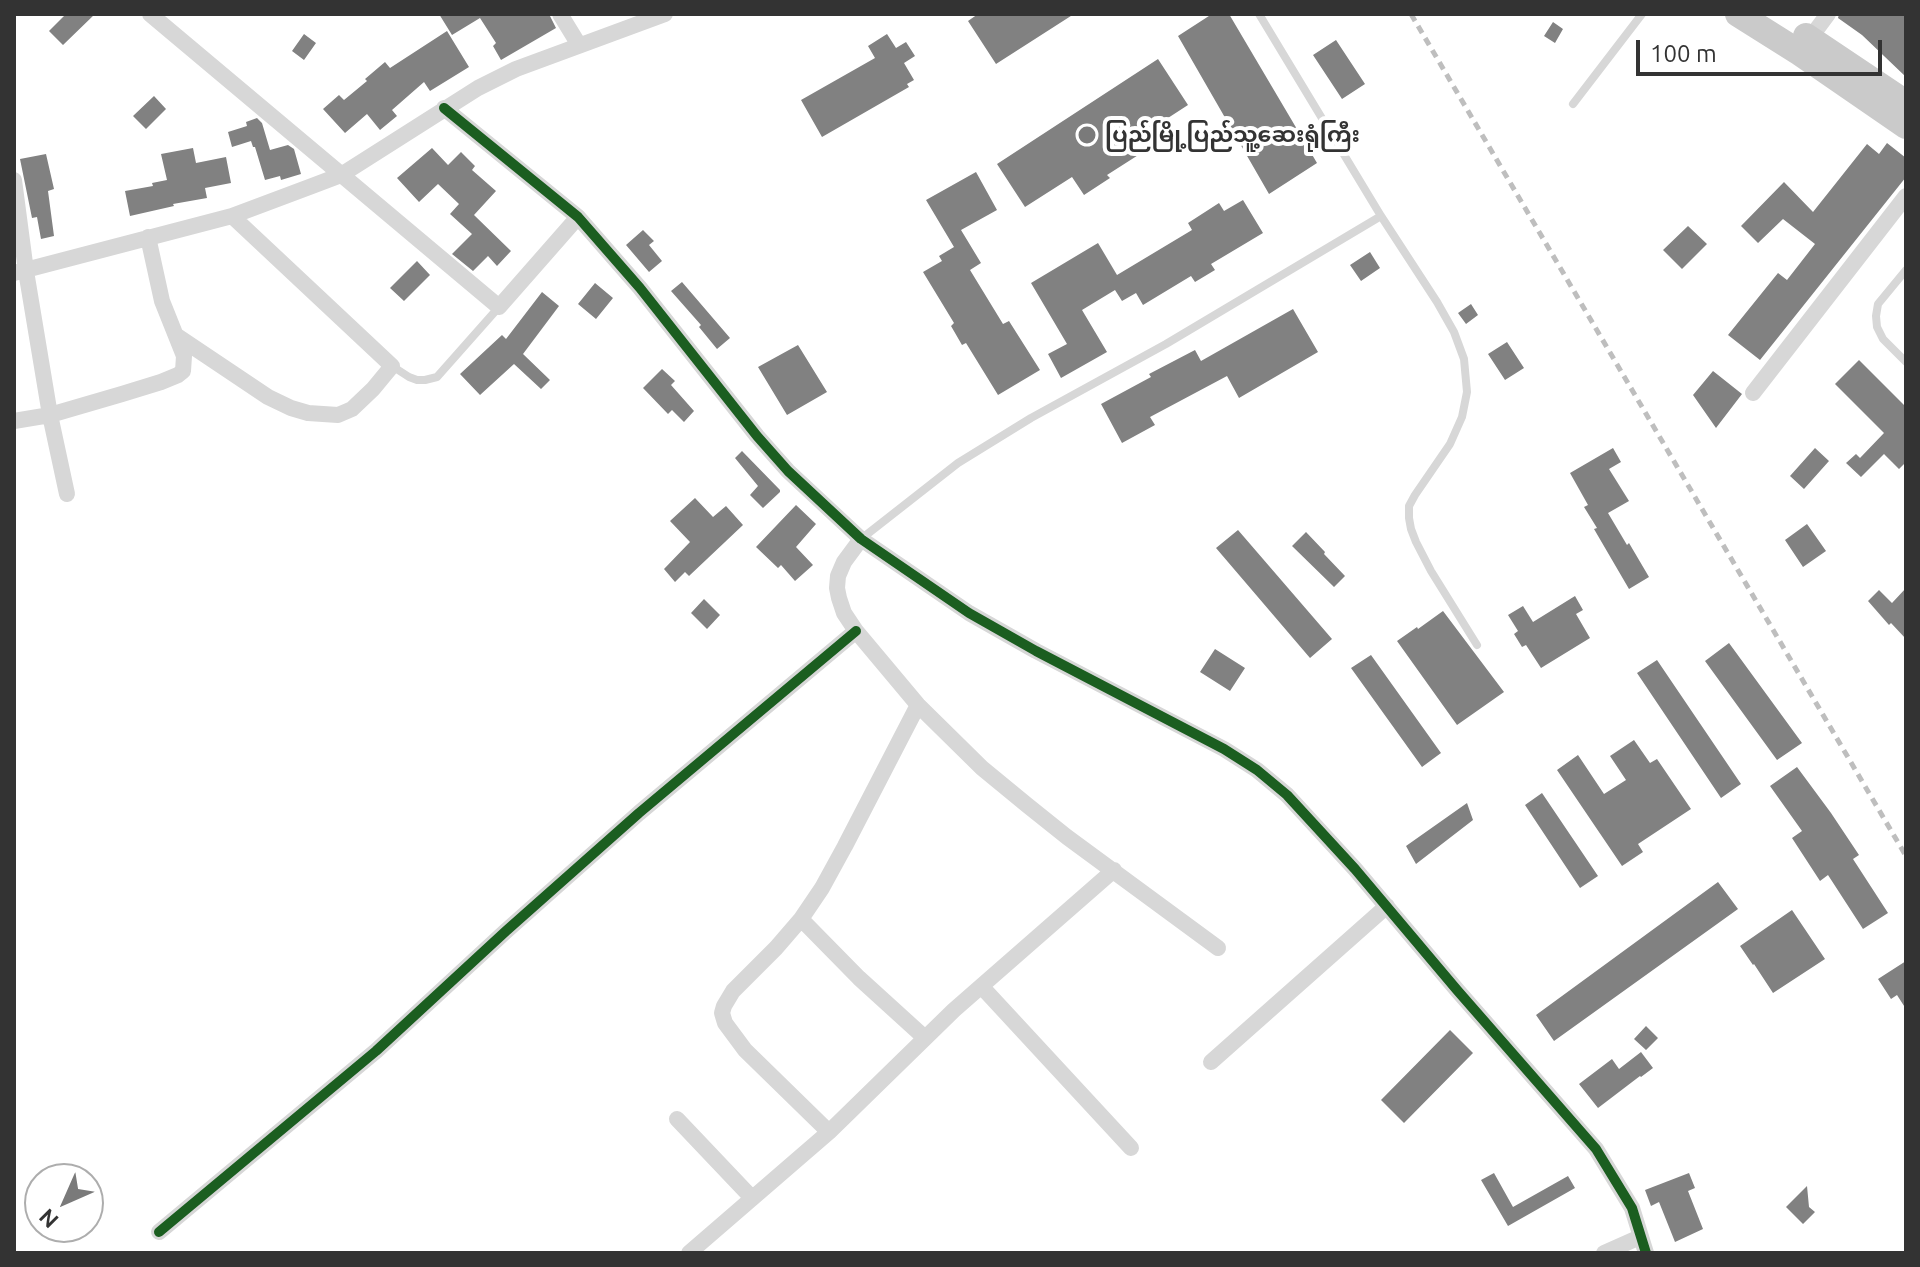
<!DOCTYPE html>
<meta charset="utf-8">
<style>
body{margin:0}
#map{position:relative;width:1920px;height:1267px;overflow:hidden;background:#fff;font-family:Ubuntu,sans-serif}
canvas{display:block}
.frame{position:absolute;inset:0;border:16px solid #333;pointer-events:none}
.north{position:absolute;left:24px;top:1163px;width:80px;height:80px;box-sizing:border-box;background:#fff;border:2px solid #adadad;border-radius:50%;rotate:225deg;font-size:22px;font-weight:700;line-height:32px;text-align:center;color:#333}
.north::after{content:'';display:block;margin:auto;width:28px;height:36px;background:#7a7a7a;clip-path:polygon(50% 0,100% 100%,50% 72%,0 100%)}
.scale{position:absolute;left:1636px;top:40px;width:246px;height:36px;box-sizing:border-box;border:4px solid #333;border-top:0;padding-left:10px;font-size:24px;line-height:28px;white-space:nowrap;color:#333;-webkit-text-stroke:6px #fff;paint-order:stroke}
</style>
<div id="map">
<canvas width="1920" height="1267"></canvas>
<div class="frame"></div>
<div class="north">N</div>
<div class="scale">100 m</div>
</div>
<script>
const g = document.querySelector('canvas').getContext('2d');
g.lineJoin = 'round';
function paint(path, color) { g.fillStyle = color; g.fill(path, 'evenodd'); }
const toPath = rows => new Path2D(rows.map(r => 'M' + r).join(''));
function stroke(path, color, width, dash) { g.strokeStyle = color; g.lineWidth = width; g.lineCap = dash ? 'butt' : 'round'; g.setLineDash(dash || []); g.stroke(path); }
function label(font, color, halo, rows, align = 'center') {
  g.font = font + ' Ubuntu,"Noto Sans Myanmar",sans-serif'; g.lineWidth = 8; g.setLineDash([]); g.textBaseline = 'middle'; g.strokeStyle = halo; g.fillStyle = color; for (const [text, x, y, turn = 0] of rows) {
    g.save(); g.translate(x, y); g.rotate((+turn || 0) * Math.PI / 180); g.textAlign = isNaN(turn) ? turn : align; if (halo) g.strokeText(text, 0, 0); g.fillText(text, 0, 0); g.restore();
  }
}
const building = toPath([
 [66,14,95,14,63,45,49,31],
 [439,14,549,14,556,28,501,60,493,46,496,43,480,18,452,35],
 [978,14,1074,14,996,64,968,21],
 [1212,14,1229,14,1317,163,1269,194,1178,36],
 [1839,14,1906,14,1906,77,1862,35,1838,18],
 [1553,22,1563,29,1555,43,1544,36],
 [447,31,469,67,430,91,424,82,392,110,397,116,380,130,367,114,345,133,323,109,339,95,344,100,367,81,365,79,385,62,390,68],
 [304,34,316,43,304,60,292,51],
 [887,34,896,48,906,42,915,56,904,63,914,80,907,84,909,87,822,137,801,100,875,58,868,46],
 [1336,40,1365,84,1342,99,1313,55],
 [1158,59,1188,105,1134,140,1143,152,1107,175,1110,178,1084,195,1072,177,1025,207,997,164],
 [154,96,166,109,146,129,133,116],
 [257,118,262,123,270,150,288,145,294,149,301,174,281,180,280,176,265,180,255,147,253,147,251,141,232,147,228,132,247,126,246,122],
 [1887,143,1906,158,1906,177,1760,360,1728,335,1778,273,1787,280,1815,244,1783,219,1758,243,1741,226,1784,182,1813,212,1867,144,1879,154],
 [193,148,196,163,226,157,231,183,205,188,207,198,173,204,174,206,130,216,125,191,153,186,152,183,167,180,161,154],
 [432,148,448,165,461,152,475,166,472,170,496,191,474,215,511,251,497,266,488,256,473,271,452,254,472,234,450,214,459,204,438,184,419,202,397,178],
 [46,154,54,189,48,191,54,236,41,239,37,217,32,218,20,159],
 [976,172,997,210,961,230,981,263,970,270,1003,324,1009,321,1040,370,998,395,966,343,962,345,951,326,954,323,923,272,942,261,939,256,954,247,926,200],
 [1243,200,1263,233,1211,264,1215,270,1195,282,1191,276,1143,305,1136,293,1122,301,1115,290,1082,310,1107,352,1061,378,1048,354,1067,344,1031,283,1098,243,1117,275,1192,230,1188,223,1219,203,1224,211],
 [1688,226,1707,244,1682,269,1663,250],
 [643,230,654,241,649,245,662,261,649,272,626,245],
 [1370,252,1380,268,1361,281,1350,265],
 [417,261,430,275,404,301,390,288],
 [682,282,730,338,717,349,699,327,701,325,671,291],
 [595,283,613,298,596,319,578,304],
 [542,292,559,306,523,354,550,380,541,389,514,364,480,395,460,374,502,335,506,339],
 [1471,304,1478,315,1466,324,1458,313],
 [1293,309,1318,352,1239,398,1227,376,1150,417,1155,425,1122,443,1101,404,1151,377,1149,374,1195,350,1201,361],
 [1507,342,1524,368,1505,380,1488,354],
 [798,345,827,392,787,415,758,367],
 [1859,360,1906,407,1906,462,1899,469,1884,454,1861,477,1846,463,1856,454,1860,458,1884,433,1835,384],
 [662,369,675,381,671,385,694,411,684,422,672,410,668,414,643,388],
 [1713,371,1742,394,1716,428,1693,395],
 [1613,448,1621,462,1609,469,1629,501,1608,513,1627,545,1629,543,1649,577,1629,589,1594,529,1597,528,1584,507,1588,505,1570,473],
 [1815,448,1829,461,1804,489,1790,476],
 [742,451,780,490,780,492,763,508,750,495,758,486,735,458],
 [695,498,713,517,726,506,743,525,689,576,685,572,675,582,664,569,690,542,670,521],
 [796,505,816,524,796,547,813,565,795,581,781,565,778,568,756,547],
 [1807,524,1826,551,1803,567,1785,540],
 [1238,530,1332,639,1310,658,1216,548],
 [1306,532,1325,552,1324,554,1345,576,1334,587,1292,546],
 [1906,588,1906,639,1891,623,1889,625,1868,601,1879,590,1892,603],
 [1575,596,1583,610,1576,614,1590,638,1541,668,1526,645,1522,647,1514,634,1518,631,1508,615,1523,606,1533,622],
 [704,599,720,615,707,629,691,613],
 [1443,611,1504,692,1457,725,1397,641,1417,627,1418,629],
 [1729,643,1802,743,1777,760,1705,661],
 [1215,649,1245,668,1230,691,1200,672],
 [1371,655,1441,753,1422,767,1351,668],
 [1657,660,1741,784,1721,798,1637,673],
 [1634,740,1650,763,1657,759,1691,809,1638,844,1643,852,1622,866,1557,770,1578,755,1604,794,1626,780,1610,756],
 [1797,767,1831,813,1859,855,1853,859,1888,913,1863,929,1828,875,1820,881,1792,838,1802,831,1770,786],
 [1542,793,1598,876,1580,888,1525,805],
 [1467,803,1473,820,1416,864,1406,846],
 [1718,882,1738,909,1554,1041,1536,1015],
 [1792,910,1825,959,1773,993,1754,964,1753,965,1740,946],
 [1906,961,1906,1009,1897,995,1891,999,1878,979],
 [1646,1026,1658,1038,1646,1050,1634,1039],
 [1450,1030,1473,1053,1404,1123,1381,1100],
 [1641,1052,1653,1068,1641,1077,1640,1076,1598,1108,1579,1084,1612,1059,1619,1069],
 [1494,1173,1513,1207,1568,1176,1575,1188,1508,1226,1481,1180],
 [1689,1173,1695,1188,1688,1191,1703,1229,1675,1242,1659,1202,1651,1206,1645,1190],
 [1807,1186,1809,1207,1815,1212,1803,1224,1786,1207]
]);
const lane = toPath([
 [1259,14,1381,216,1437,302,1454,332,1464,359,1467,392,1462,417,1450,444,1415,495,1409,506,1409,518,1411,529,1416,542,1431,571,1477,645],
 [1573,104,1642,14],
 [1906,270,1878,304,1876,316,1877,327,1883,339,1906,362],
 [392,366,409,377,417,380,425,380,437,377,499,307],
 [861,539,958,463,1031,418,1166,344,1381,216]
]);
const street = toPath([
 [150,14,499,307,578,217],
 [560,14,579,45],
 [1805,45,1828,14],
 [444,108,578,217,640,288,757,436,788,471,861,539,969,613,1036,651,1224,749,1257,770,1287,795,1355,869,1457,990,1596,1149,1632,1208,1646,1253],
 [14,180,26,271,50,415,67,494],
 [14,273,232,216,312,186,341,175,478,88,516,69,665,14],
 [177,336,268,397,291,408,308,413,338,415,352,409,373,389,392,366,232,216],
 [1753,393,1906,196],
 [14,421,50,415,122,394,161,382,178,375,183,371,184,356,162,301,148,237],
 [861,539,844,562,838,576,837,588,839,598,844,613,856,631,918,705,982,768,1027,805,1067,837,1218,948],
 [801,919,859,978,925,1038],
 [982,987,1131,1148],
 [1211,1062,1387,906],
 [677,1119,752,1198],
 [829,1132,745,1050,725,1023,722,1013,724,1006,733,991,776,948,801,919,822,888,845,846,918,705],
 [159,1232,376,1051,506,931,639,813,856,631],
 [689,1253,829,1132,954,1010,1114,870],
 [1604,1253,1640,1237]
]);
const primary = toPath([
 [1738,14,1800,53,1906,126],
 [1806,36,1906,103]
]);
const rail = toPath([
 [1411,14,1906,856]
]);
const cycleway = toPath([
 [444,108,578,217,640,288,757,436,788,471,861,539,969,613,1036,651,1224,749,1257,770,1287,795,1355,869,1457,990,1596,1149,1632,1208,1646,1253],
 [159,1232,376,1051,506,931,639,813,856,631]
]);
const markers = [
 [1087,135,10,"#7a7a7a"]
];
const poiNames = [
 ["ပြည်မြို့ပြည်သူ့ဆေးရုံကြီး",1105,135]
];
paint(building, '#818181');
stroke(lane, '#d7d7d7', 8);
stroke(street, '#d7d7d7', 16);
stroke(primary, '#cacaca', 26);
stroke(rail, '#bebebe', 5, [8, 6]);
stroke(cycleway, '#1b5e20', 10);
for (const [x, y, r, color] of markers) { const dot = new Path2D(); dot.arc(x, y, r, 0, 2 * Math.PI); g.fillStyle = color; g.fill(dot); stroke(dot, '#fff', 3); }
label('bold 22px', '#333', '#fff', poiNames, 'left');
</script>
